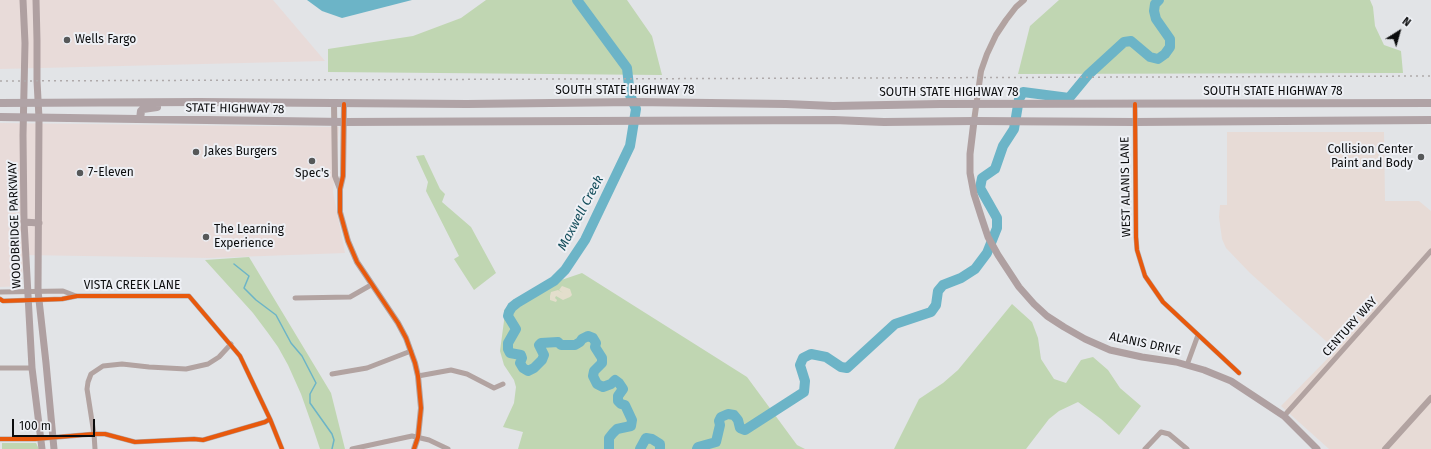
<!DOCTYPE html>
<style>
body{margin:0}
#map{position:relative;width:1431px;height:449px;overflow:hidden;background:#e2e4e7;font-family:"Fira Sans",sans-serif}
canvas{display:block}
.north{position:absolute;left:1379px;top:12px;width:40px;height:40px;-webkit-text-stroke:3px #eef0f5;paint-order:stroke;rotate:37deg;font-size:11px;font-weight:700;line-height:16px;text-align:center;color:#0b0c0d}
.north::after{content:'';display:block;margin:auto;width:14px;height:18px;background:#0b0c0d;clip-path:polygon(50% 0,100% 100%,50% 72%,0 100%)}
.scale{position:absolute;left:12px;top:419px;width:83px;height:18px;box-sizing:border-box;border:2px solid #0b0c0d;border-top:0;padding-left:5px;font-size:12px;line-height:14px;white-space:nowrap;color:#0b0c0d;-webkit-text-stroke:3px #eef0f5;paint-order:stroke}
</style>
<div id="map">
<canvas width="1431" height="449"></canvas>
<div class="north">N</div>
<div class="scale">100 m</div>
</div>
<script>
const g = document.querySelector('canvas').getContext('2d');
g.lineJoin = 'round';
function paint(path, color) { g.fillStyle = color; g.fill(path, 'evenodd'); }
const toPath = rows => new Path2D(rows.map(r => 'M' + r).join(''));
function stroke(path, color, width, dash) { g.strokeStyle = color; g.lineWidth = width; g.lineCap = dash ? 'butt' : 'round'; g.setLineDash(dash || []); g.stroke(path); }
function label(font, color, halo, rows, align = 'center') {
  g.font = font + ' "Fira Sans",sans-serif'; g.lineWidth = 4; g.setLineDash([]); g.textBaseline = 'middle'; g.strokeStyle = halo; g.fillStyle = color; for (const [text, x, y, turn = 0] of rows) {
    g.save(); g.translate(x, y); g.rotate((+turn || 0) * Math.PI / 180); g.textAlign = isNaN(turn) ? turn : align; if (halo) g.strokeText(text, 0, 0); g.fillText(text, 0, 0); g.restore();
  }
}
const commercial = toPath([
 [0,0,273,0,325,61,0,69],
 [0,123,339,127,333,192,345,253,209,258,23,255,22,286,0,287]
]);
const industrial = toPath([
 [1227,132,1384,132,1385,201,1419,201,1431,211,1431,449,1329,449,1281,406,1336,350,1250,273,1226,248,1222,239,1219,217,1220,205,1227,205]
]);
const green = toPath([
 [486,0,627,0,652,36,662,75,328,72,328,49,413,36,461,18],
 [1059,0,1370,0,1373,7,1375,26,1384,45,1401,51,1403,73,1018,74,1030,26],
 [424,155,440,189,445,194,442,202,471,227,496,273,474,290,454,259,459,256,426,191,428,182,416,156],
 [249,257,331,393,345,449,320,449,313,428,301,394,288,365,278,347,268,333,253,313,205,260],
 [582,273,747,377,797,445,805,449,518,449,523,432,503,427,514,403,516,387,514,380,504,365,500,351,504,321,504,310,529,291],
 [1012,304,1032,322,1038,338,1041,359,1054,379,1066,383,1081,360,1093,357,1108,370,1120,388,1141,406,1119,435,1101,419,1078,402,1059,411,1049,419,1026,449,894,449,919,399,943,383,958,370],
 [2,443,36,443,39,449,2,449]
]);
const sand = toPath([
 [562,286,570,289,572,295,570,297,563,300,556,296,555,298,557,300,556,302,550,300,550,296,551,292,558,290,563,293,559,290]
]);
const water = toPath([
 [307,0,412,0,342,18,322,11]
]);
const stream = toPath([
 [234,264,249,276,244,288,256,300,276,315,291,343,302,356,316,383,310,394,310,403,332,434,334,440,332,449]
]);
const river = toPath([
 [577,0,627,68,630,95,636,109,630,146,585,240,565,270,554,281,517,303,512,307,509,312,508,316,516,329,508,343,508,349,510,353,521,355,522,358,520,363,523,368,528,371,534,368,542,360,544,355,539,345,541,343,558,342,561,345,575,345,580,342,582,339,588,336,593,338,596,343,595,347,602,358,602,363,594,371,593,376,597,384,603,387,611,384,615,380,619,383,623,389,618,396,618,401,621,404,625,405,632,420,631,426,617,429,613,433,609,438,609,449],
 [640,449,646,438,652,439,660,444,660,449],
 [697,449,698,447,716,442,720,425,719,421,721,417,728,414,734,415,738,420,740,428,745,430,804,392,805,381,800,365,803,358,811,354,826,357,841,367,847,368,895,324,931,312,936,305,938,291,943,285,961,278,975,269,987,253,997,228,997,218,980,188,982,178,995,169,1003,146,1014,129,1019,99,1023,92,1069,98,1088,75,1124,42,1131,41,1150,57,1158,59,1165,54,1170,47,1170,39,1156,19,1154,11,1155,4,1159,0]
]);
const minor = toPath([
 [1135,104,1136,237,1137,250,1145,276,1163,302,1239,373],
 [0,292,63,291,76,296],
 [295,298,350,297,371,285],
 [0,299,3,301,62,299,77,296,189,296,240,356,270,419,282,449],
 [1187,365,1198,335],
 [0,368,32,368],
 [332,374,367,368,411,351],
 [418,376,451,370,467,374,494,388,503,384],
 [1284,416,1431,251],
 [0,439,35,439,94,434,105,434,135,442,194,439,203,440,265,422,270,419],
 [95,449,94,434,87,389,88,382,91,374,103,366,122,364,149,367,186,369,208,364,219,357,231,344],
 [352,449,412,436,429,440,448,449],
 [1145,449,1161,432,1169,434,1187,449]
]);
const tertiary = toPath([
 [334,103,335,176,340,189],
 [344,104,343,176,340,189,340,212,348,241,357,262,398,323,406,338,415,363,418,376,421,408,418,437,414,449],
 [974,121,981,71,987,54,996,35,1006,20,1016,7,1024,0],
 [1385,449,1431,398]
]);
const secondary = toPath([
 [23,0,25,43,23,135,24,222,32,368,42,449],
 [36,0,37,40,37,81,39,118,38,291,46,363,54,449],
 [974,121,970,154,970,173,974,194,981,216,988,237,998,255,1019,287,1034,304,1047,316,1064,327,1085,339,1110,350,1142,357,1176,362,1204,370,1231,381,1284,416,1317,449],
 [24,222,39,223]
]);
const primary = toPath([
 [0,103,199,102,467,104,634,102,786,104,833,106,940,104,1431,103],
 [0,117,344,122,834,120,884,122,974,121,1135,122,1431,120],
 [140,119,141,111,143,109,157,107]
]);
const rail = toPath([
 [0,81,1431,76]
]);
const cycleway = toPath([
 [344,104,343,176,340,189,340,212,348,241,357,262,398,323,406,338,415,363,418,376,421,408,418,437,414,449],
 [1135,104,1136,237,1137,250,1145,276,1163,302,1239,373],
 [0,299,3,301,62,299,77,296,189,296,240,356,270,419,282,449],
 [0,439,35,439,94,434,105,434,135,442,194,439,203,440,265,422,270,419]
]);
const markers = [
 [67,40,4,"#565859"],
 [196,152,4,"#565859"],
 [1421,157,4,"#565859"],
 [312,161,4,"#565859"],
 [80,173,4,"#565859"],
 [206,237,4,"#565859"]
];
const poiNames = [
 ["Wells Fargo",75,40],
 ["Collision Center",1413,150,"right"],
 ["Paint and Body",1413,164,"right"],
 ["Jakes Burgers",204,152],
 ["7-Eleven",88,173],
 ["Spec's",312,174,"center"],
 ["The Learning",214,230],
 ["Experience",214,244]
];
const streetNames = [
 ["SOUTH STATE HIGHWAY 78",625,91],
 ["SOUTH STATE HIGHWAY 78",1273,92],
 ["SOUTH STATE HIGHWAY 78",949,93],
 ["STATE HIGHWAY 78",235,109,1],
 ["WEST ALANIS LANE",1126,187,-91],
 ["WOODBRIDGE PARKWAY",15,225,-92],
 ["VISTA CREEK LANE",132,286],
 ["CENTURY WAY",1350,327,-48],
 ["ALANIS DRIVE",1145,344,12]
];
const waterNames = [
 ["Maxwell Creek",581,213,-62]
];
paint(commercial, '#e8dbd9');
paint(industrial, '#e7dbd6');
paint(green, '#c0d6b2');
paint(sand, '#e3decc');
paint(water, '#6cb4c7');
stroke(stream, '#6cb4c7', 1.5);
stroke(river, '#6cb4c7', 10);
stroke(minor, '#b2a3a1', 5);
stroke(tertiary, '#b2a3a1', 6);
stroke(secondary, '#afa0a1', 7);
stroke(primary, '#b0a3a6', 8);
stroke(rail, '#afaaab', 1.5, [2, 4]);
stroke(cycleway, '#e8590c', 4);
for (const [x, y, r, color] of markers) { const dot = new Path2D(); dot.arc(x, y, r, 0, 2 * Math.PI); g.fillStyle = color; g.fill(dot); stroke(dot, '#eef0f5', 1.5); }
label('12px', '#0b0c0d', '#eef0f5', poiNames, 'left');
label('12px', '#0b0c0d', '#eef0f5', streetNames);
label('italic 13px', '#164f5c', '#eef0f5', waterNames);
</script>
